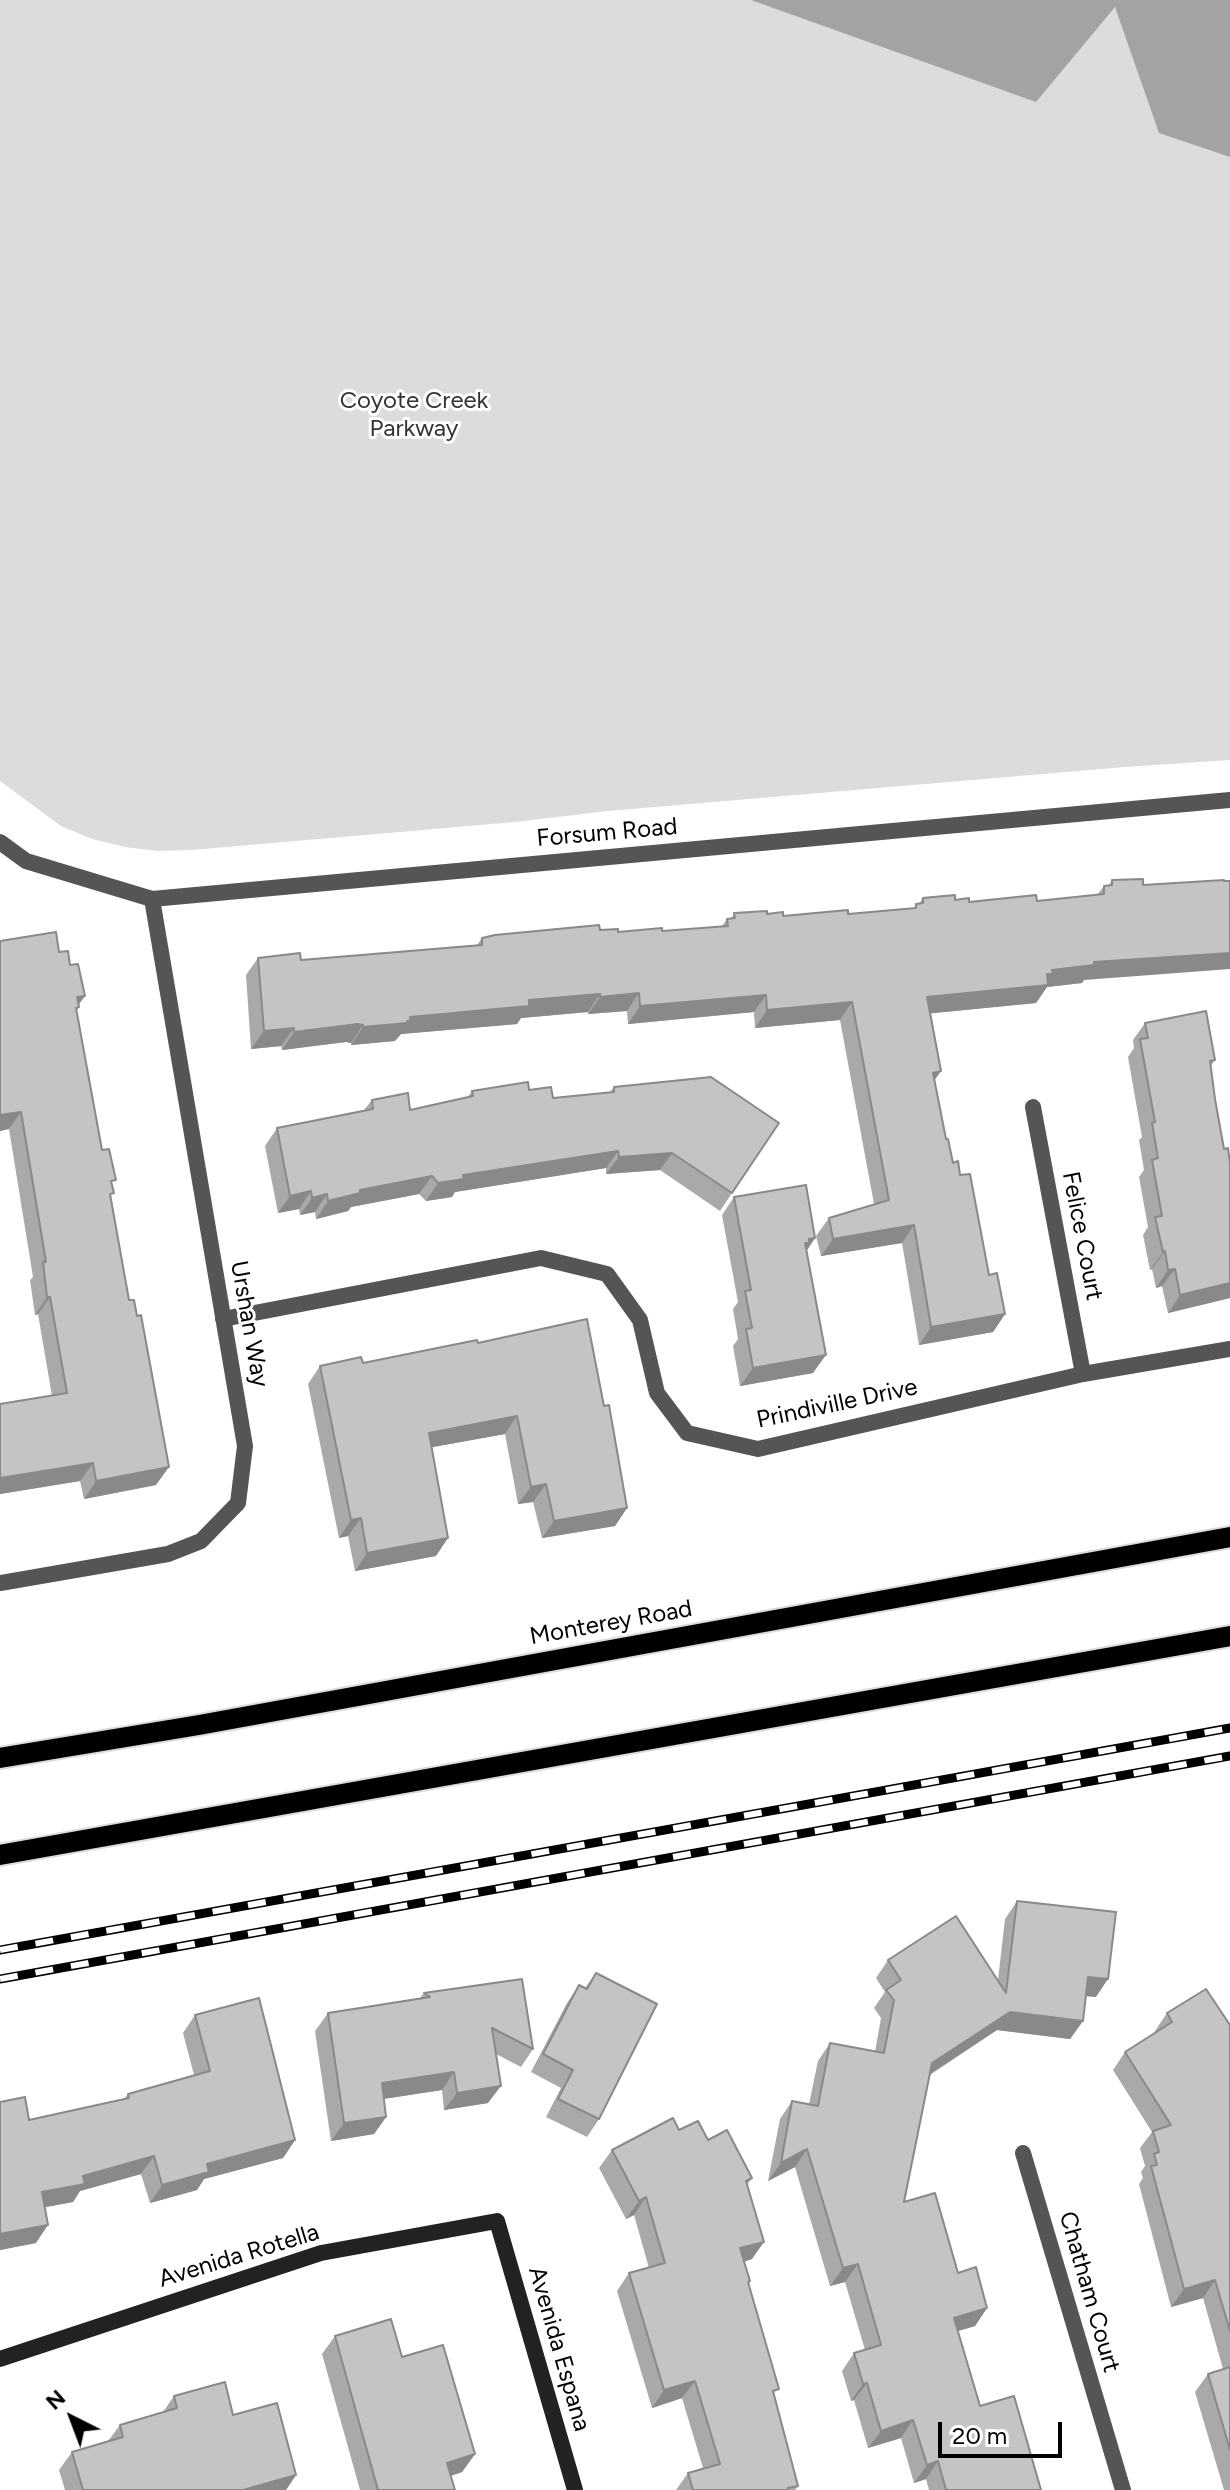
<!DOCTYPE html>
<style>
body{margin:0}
#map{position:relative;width:1230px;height:2490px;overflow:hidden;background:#fff;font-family:Figtree,sans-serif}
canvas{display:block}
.north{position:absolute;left:32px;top:2378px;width:80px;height:80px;-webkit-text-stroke:6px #fff;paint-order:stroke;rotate:318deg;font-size:22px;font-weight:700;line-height:32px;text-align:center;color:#000}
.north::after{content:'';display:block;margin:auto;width:28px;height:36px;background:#000;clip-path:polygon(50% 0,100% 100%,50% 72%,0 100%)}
.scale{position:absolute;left:938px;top:2422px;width:124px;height:36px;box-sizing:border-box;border:4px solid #000;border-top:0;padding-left:10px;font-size:24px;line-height:28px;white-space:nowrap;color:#000;-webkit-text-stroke:6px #fff;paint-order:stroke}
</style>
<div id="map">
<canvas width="1230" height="2490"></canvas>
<div class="north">N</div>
<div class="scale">20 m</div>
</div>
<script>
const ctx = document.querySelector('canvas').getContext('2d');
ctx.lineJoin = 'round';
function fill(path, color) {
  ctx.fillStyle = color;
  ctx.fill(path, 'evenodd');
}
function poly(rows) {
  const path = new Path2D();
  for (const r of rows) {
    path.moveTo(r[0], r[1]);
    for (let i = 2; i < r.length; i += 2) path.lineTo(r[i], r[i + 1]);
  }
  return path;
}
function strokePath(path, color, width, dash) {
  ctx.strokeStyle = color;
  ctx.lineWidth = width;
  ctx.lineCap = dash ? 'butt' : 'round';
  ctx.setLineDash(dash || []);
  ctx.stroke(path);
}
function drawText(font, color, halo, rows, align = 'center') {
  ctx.font = font + ' Figtree,sans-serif';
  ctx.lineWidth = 6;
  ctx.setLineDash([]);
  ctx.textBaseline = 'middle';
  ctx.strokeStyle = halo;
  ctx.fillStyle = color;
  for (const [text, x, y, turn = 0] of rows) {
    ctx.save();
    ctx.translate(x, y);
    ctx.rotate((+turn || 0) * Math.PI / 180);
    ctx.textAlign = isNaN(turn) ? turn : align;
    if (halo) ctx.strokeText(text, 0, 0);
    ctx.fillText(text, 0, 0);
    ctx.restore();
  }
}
fill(poly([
 [0,0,1230,0,1230,760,1125,767,608,811,515,822,192,850,158,851,125,847,92,839,61,826,0,781]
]), '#dcdcdc');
fill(poly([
 [751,0,1230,0,1230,157,1159,133,1115,7,1036,102]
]), '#a3a3a3');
const primary = poly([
 [0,1758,199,1725,1230,1537],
 [0,1855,1230,1636]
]);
strokePath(primary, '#dbdbdb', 24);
strokePath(poly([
 [0,842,26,861,152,899,1230,800],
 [1033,1107,1083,1374],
 [223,1319,541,1258,607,1274,640,1320,657,1393,687,1433,758,1449,1083,1374,1230,1349],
 [0,1583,168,1554,201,1541,238,1503,245,1446,152,899],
 [1023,2153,1123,2490]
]), '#555', 16);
strokePath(poly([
 [0,2359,321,2253,497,2221,575,2490]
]), '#222', 16);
strokePath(primary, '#000', 20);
const rail = poly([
 [0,1950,1230,1728],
 [0,1979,1230,1756]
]);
strokePath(rail, '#000', 9);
strokePath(rail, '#fff', 6, [18]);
fill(poly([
 [1143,879,1082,983,1047,987,1036,1003,931,1013,941,1071,934,1080,946,1139,953,1163,960,1175,989,1275,1005,1314,993,1332,919,1345,902,1243,821,1256,816,1236,829,1218,874,1204,840,1020,755,1028,754,1012,628,1024,627,1011,588,1014,588,1012,521,1018,517,1024,401,1034,395,1041,351,1045,351,1043,346,1042,282,1050,281,1046,251,1049,246,975,258,958,301,960,477,945,482,938,600,930,618,932,662,931,722,926,727,919,731,919,734,913,767,914,783,916,848,914,913,909,916,904,919,904,923,898,969,902,1037,901,1097,895,1104,886,1109,885,1112,880],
 [0,941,59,952,70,965,85,996,78,1004,76,1011,102,1150,112,1186,111,1197,156,1485,84,1499,80,1481,0,1494,0,1404,52,1396,38,1314,35,1315,30,1280,33,1277,9,1129,0,1131],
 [1145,1023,1215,1060,1210,1067,1230,1298,1168,1313,1162,1286,1156,1288,1152,1269,1150,1270,1143,1235,1148,1227,1139,1177,1144,1170,1139,1140,1142,1137,1128,1057,1134,1048,1133,1040],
 [614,1087,779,1123,720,1211,660,1170,606,1174,606,1168,455,1192,452,1197,426,1201,419,1194,351,1207,348,1211,316,1219,315,1212,300,1215,299,1209,278,1213,265,1146,277,1128,364,1110,372,1100,410,1110,468,1097,472,1091,529,1090,553,1098,610,1092],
 [734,1197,815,1238,807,1250,813,1373,740,1386,733,1346,738,1339,733,1309,738,1302,722,1215],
 [478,1343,604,1406,627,1508,615,1526,542,1538,533,1502,518,1504,505,1434,432,1447,436,1556,355,1571,348,1536,339,1538,308,1384,320,1366,363,1363],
 [1017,1901,1096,1997,1086,1996,1083,2021,1070,2039,997,2030,930,2075,904,2202,958,2273,987,2308,975,2326,958,2331,980,2406,1041,2490,929,2490,926,2479,914,2483,901,2438,868,2448,854,2400,851,2401,842,2371,854,2353,865,2350,845,2282,830,2286,795,2167,768,2181,780,2119,792,2101,809,2104,818,2061,830,2043,875,2052,881,2018,874,2008,885,1992,876,1978,888,1960,998,1980,1005,1919],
 [596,1973,599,2119,587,2137,546,2117,561,2088,531,2072,567,2003,579,1985,585,1988],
 [424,1993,533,2049,521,2067,496,2054,488,2103,444,2110,442,2090,384,2099,386,2117,374,2134,331,2141,315,2031,328,2013,420,1998],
 [1167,2013,1230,2025,1230,2490,1224,2490,1195,2392,1208,2374,1223,2369,1203,2298,1171,2307,1139,2184,1143,2178,1141,2172,1145,2166,1140,2148,1152,2132,1113,2070,1125,2052,1155,2033,1155,2031],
 [195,2015,295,2140,283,2158,204,2179,197,2190,150,2203,141,2174,80,2191,73,2202,45,2207,36,2243,0,2250,0,2102,29,2120,124,2099,128,2094,194,2075,183,2033],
 [679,2130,708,2140,752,2178,747,2185,752,2259,744,2262,750,2281,748,2284,774,2395,798,2486,795,2490,676,2490,688,2473,703,2468,682,2398,652,2408,617,2291,629,2273,649,2268,634,2215,626,2219,599,2168,612,2150],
 [335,2336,402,2357,475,2454,462,2472,451,2476,455,2490,360,2490,322,2354],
 [174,2396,233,2415,296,2475,286,2490,65,2490,59,2470,72,2452,108,2441,120,2425,163,2412]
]), '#a9a9a9');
fill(poly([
 [1230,952,1230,969,1084,980,1082,983,1047,987,1036,1003,915,1015,927,997,1047,974,1052,970,1094,962],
 [639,993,627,1011,588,1014,600,997],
 [600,994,588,1012,521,1018,517,1024,401,1034,395,1041,351,1045,363,1027,410,1017,529,1000],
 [766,995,754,1012,628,1024,640,1006],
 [85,996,76,1008,79,1007,66,1025,77,997],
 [852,1002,840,1020,755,1028,767,1010],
 [358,1024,363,1025,351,1043,346,1042,282,1050,294,1032],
 [294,1028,281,1046,251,1049,264,1031],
 [941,1071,929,1088,933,1073],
 [21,1112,9,1129,0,1131,0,1115],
 [618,1151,606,1168,455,1192,452,1197,426,1201,438,1183,463,1175],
 [672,1153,660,1170,606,1174,619,1157],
 [432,1176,419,1194,351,1207,348,1211,316,1219,328,1201,360,1190],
 [311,1191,299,1209,278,1213,290,1196],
 [327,1194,315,1212,300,1215,312,1198],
 [914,1225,902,1243,821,1256,833,1239],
 [815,1238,803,1256,797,1261,809,1239],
 [1165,1251,1152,1269,1150,1270,1163,1252],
 [1175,1269,1162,1286,1156,1288,1168,1270],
 [1230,1283,1230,1298,1168,1313,1180,1295],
 [47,1297,50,1297,38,1314,35,1315],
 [1005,1314,993,1332,919,1345,931,1327],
 [826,1355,813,1373,740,1386,753,1368],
 [517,1416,505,1434,417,1450,429,1433],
 [93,1463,80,1481,0,1494,0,1478],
 [169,1467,156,1485,84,1499,96,1481],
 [546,1484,533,1502,518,1504,531,1487],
 [627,1508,615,1526,542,1538,554,1521],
 [361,1518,348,1536,339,1538,351,1520],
 [448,1538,436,1556,355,1571,367,1553],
 [1088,1977,1108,1979,1096,1997,1075,1995],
 [1010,2012,1083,2021,1070,2039,997,2030,919,2081,932,2063],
 [454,2072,442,2090,369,2101,382,2083],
 [501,2086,488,2103,444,2110,457,2093],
 [386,2117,374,2134,331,2141,344,2123],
 [295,2140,283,2158,204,2179,197,2190,150,2203,162,2185,207,2164],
 [807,2149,795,2167,768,2181,781,2163],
 [154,2156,141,2174,80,2191,73,2202,30,2210,42,2192,83,2176],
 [646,2197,634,2215,626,2219,639,2201],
 [48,2225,36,2243,0,2250,0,2234],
 [764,2242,752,2259,728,2266,740,2248],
 [858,2264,845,2282,830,2286,843,2268],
 [1215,2280,1203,2298,1171,2307,1184,2289],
 [987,2308,975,2326,941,2336,954,2318],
 [695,2381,682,2398,652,2408,664,2390],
 [867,2383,854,2400,851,2401,863,2384],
 [913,2420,901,2438,868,2448,881,2431],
 [475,2454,462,2472,434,2481,447,2463],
 [938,2461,926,2479,914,2483,927,2465],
 [296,2475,286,2490,243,2490]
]), '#898989');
const building = poly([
 [1143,879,1143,885,1224,880,1224,881,1230,881,1230,953,1094,962,1094,965,1052,970,1053,974,1047,974,1048,985,927,997,941,1071,933,1073,946,1139,948,1139,953,1163,958,1161,960,1175,970,1174,989,1275,997,1273,1005,1314,931,1327,914,1225,833,1239,829,1218,889,1200,852,1002,767,1010,766,995,640,1006,639,993,600,997,600,994,529,1000,529,1006,410,1017,410,1021,407,1021,407,1023,363,1027,363,1025,358,1024,294,1032,294,1028,264,1031,258,958,300,953,301,960,482,945,482,938,495,935,599,925,600,930,618,929,618,932,662,928,662,931,728,926,727,919,735,918,734,913,767,911,767,914,783,912,783,916,848,910,848,914,916,908,916,904,923,903,923,898,955,895,955,900,969,898,969,902,1036,895,1037,901,1104,894,1104,886,1112,885,1112,880,1143,879],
 [56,932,59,952,68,951,70,965,78,964,85,996,77,997,79,1007,76,1008,102,1150,109,1149,116,1180,111,1181,114,1193,110,1194,129,1300,134,1300,137,1316,141,1315,169,1467,96,1481,93,1463,0,1478,0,1404,67,1393,50,1297,47,1297,43,1262,46,1262,21,1112,0,1115,0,941,56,932],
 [1206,1011,1215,1060,1210,1061,1215,1099,1224,1149,1228,1148,1230,1163,1230,1283,1180,1295,1175,1269,1168,1270,1165,1251,1163,1252,1155,1217,1162,1216,1152,1160,1158,1158,1152,1123,1155,1122,1140,1039,1148,1038,1145,1023,1206,1011],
 [711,1077,779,1123,732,1193,672,1153,619,1157,618,1151,463,1175,464,1179,438,1183,432,1176,360,1190,360,1193,328,1201,327,1194,312,1198,311,1191,290,1196,277,1128,373,1109,372,1100,408,1093,410,1110,473,1096,472,1091,528,1082,529,1090,551,1087,553,1098,614,1092,614,1087,711,1077],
 [806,1185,815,1238,809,1239,809,1243,805,1243,826,1355,753,1368,746,1329,752,1328,745,1291,751,1290,734,1197,806,1185],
 [587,1319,604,1406,609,1405,627,1508,554,1521,546,1484,531,1487,517,1416,429,1433,448,1538,367,1553,361,1518,351,1520,320,1366,361,1357,363,1363,477,1340,478,1343,587,1319],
 [1017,1901,1116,1912,1108,1979,1088,1977,1083,2021,1010,2012,932,2063,904,2202,935,2193,958,2273,976,2267,987,2308,954,2318,980,2406,1014,2396,1041,2490,946,2490,938,2461,927,2465,913,2420,881,2431,867,2383,863,2384,854,2353,881,2345,858,2264,843,2268,807,2149,781,2163,792,2101,818,2106,830,2043,884,2053,894,2000,886,1990,901,1980,888,1960,956,1916,1006,1993,1017,1901],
 [596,1973,657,2004,599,2119,558,2099,573,2070,543,2054,579,1985,587,1989,596,1973],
 [522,1979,533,2049,492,2028,501,2086,457,2093,454,2072,382,2083,386,2117,344,2123,328,2013,430,1997,424,1993,522,1979],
 [1206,1989,1230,2025,1230,2331,1215,2280,1184,2289,1151,2166,1157,2165,1154,2154,1159,2152,1153,2131,1171,2125,1125,2052,1172,2022,1167,2013,1206,1989],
 [259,1998,295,2140,207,2164,209,2172,162,2185,154,2156,83,2176,85,2184,42,2192,48,2225,0,2234,0,2102,25,2097,29,2120,129,2098,128,2094,210,2071,195,2015,259,1998],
 [673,2118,679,2130,698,2121,708,2140,727,2130,752,2178,746,2181,764,2242,740,2248,750,2281,748,2282,779,2389,773,2391,798,2486,788,2488,788,2490,693,2490,688,2473,720,2464,695,2381,664,2390,629,2273,665,2263,646,2197,639,2201,612,2150,673,2118],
 [391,2319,402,2357,443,2345,475,2454,447,2463,455,2490,378,2490,335,2336,391,2319],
 [1230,2367,1230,2450,1208,2374,1230,2367],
 [225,2382,233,2415,277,2403,296,2475,243,2490,83,2490,72,2452,123,2437,120,2425,177,2408,174,2396,225,2382]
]);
fill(building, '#c4c4c4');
strokePath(building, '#898989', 2);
drawText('24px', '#333', '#fff', [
 ["Coyote Creek",414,401],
 ["Parkway",414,429]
]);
drawText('24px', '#000', '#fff', [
 ["Forsum Road",607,833,-5],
 ["Felice Court",1082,1236,79],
 ["Urshan Way",249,1324,80],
 ["Prindiville Drive",837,1404,-12],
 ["Monterey Road",611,1623,-10],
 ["Avenida Rotella",239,2256,-17],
 ["Chatham Court",1089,2292,74],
 ["Avenida Espana",559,2349,74]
]);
</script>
